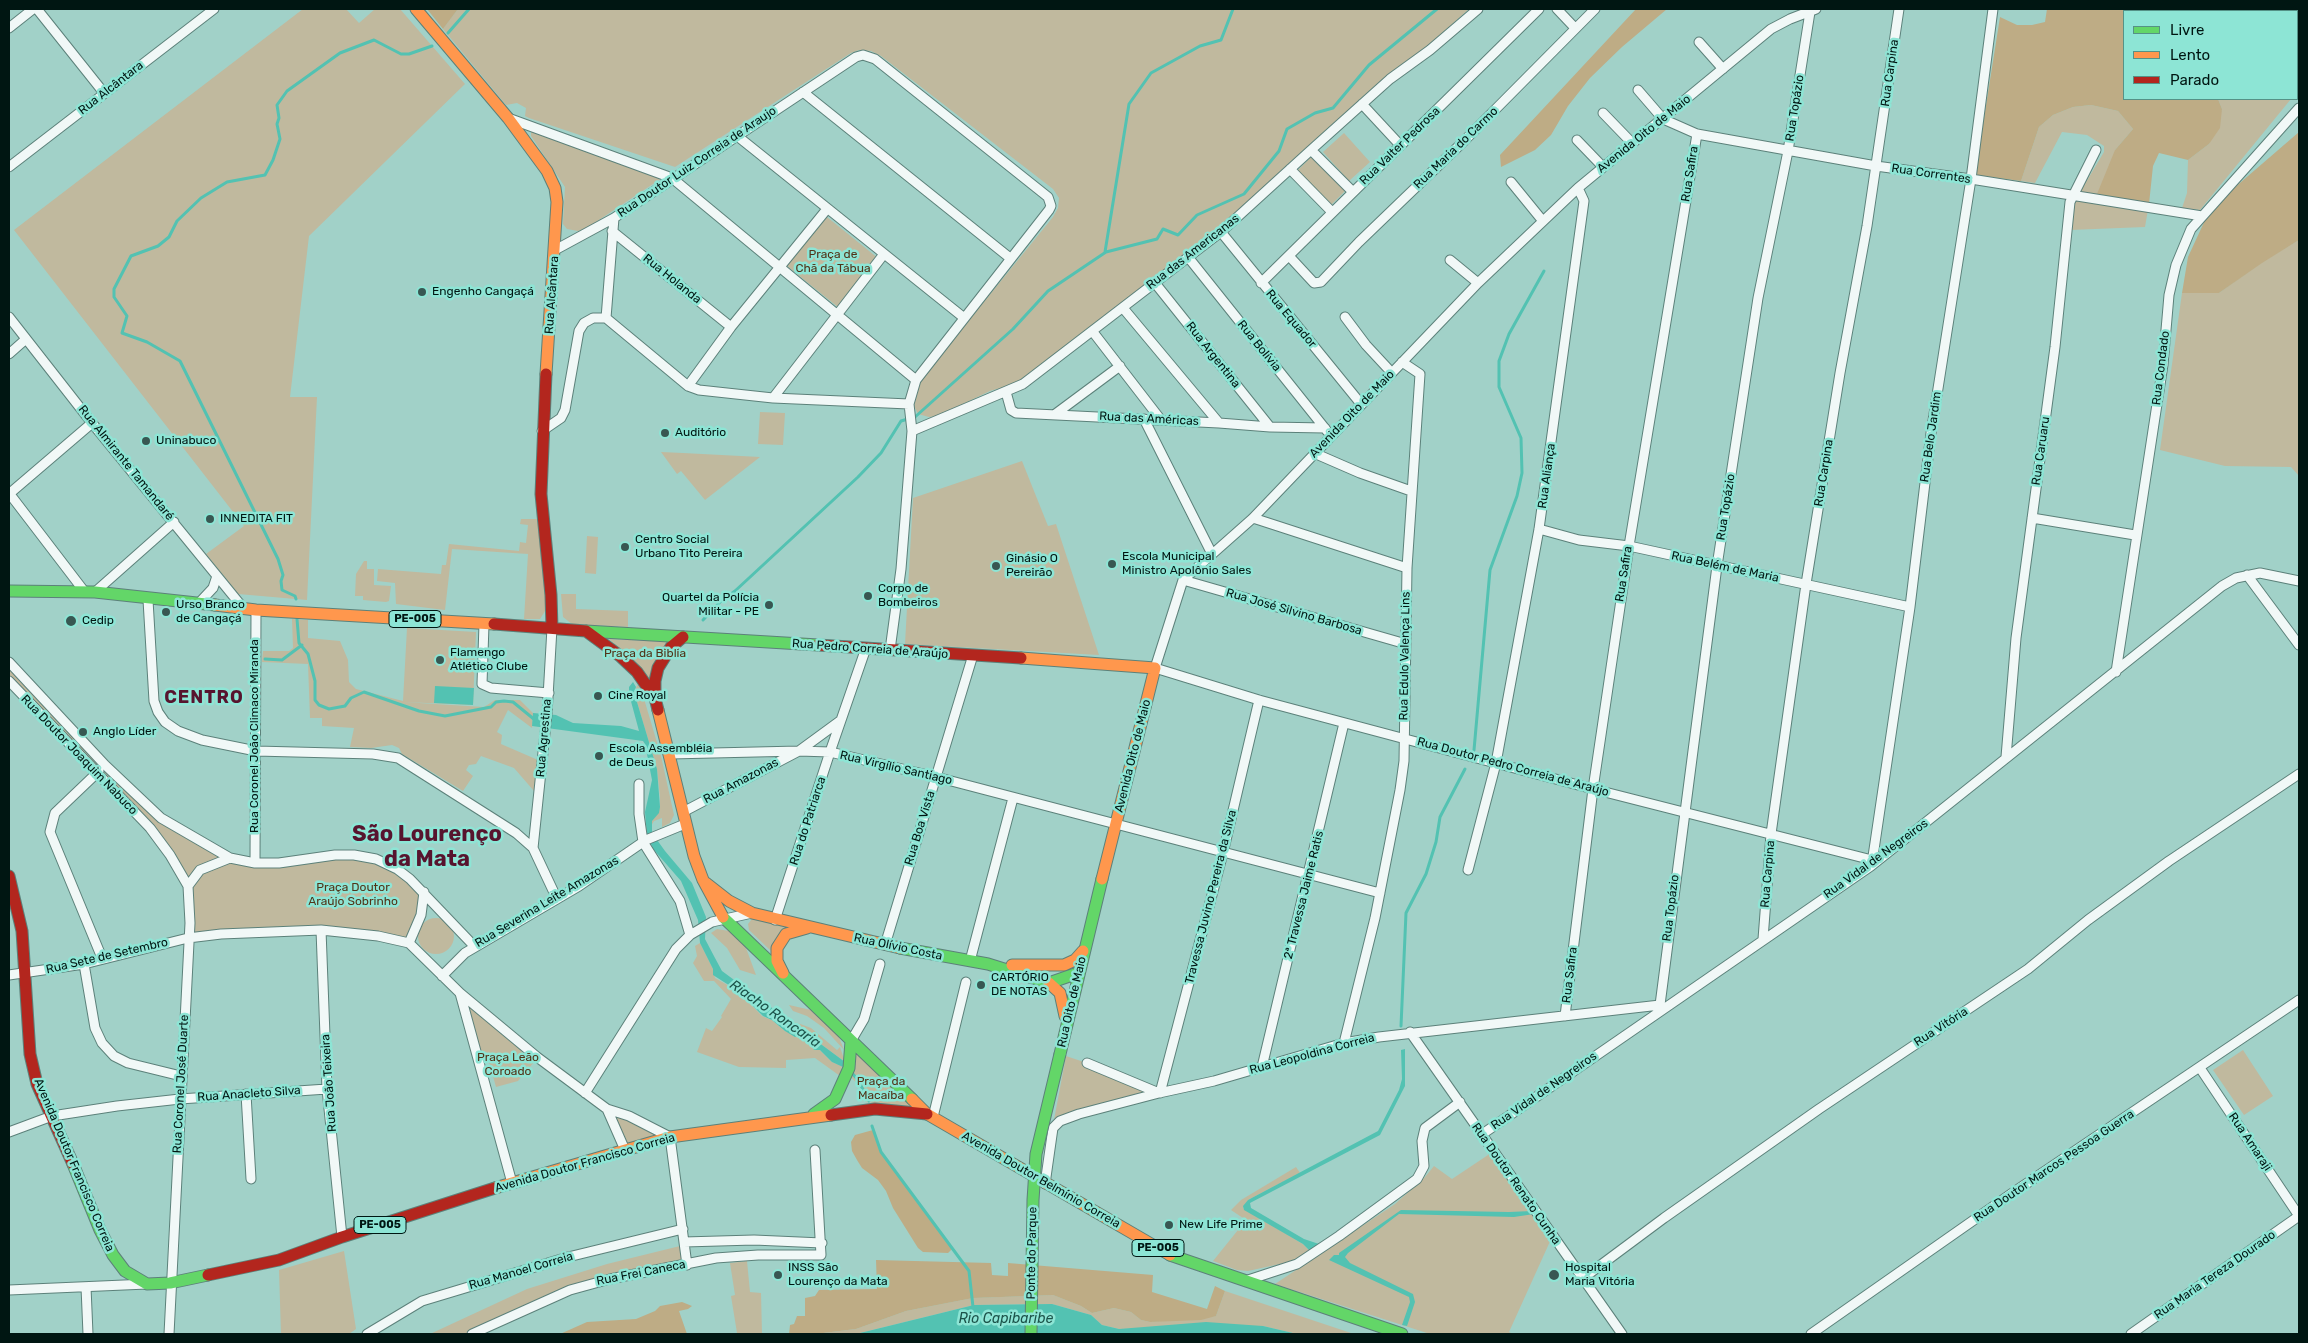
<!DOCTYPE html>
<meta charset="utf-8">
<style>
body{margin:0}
#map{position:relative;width:2308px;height:1343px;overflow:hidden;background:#a1d1c8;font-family:Rubik,sans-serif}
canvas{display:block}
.frame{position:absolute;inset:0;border:10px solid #001612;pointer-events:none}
.legend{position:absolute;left:2123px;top:10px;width:175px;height:90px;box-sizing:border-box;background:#8de5d5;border:1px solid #559287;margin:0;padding:6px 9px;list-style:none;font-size:15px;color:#001612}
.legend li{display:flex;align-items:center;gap:10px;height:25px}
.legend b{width:25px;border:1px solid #559287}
</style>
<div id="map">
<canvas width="2308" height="1343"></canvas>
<div class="frame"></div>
<ul class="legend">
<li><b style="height:6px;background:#63d668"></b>Livre</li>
<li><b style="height:6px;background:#ff974d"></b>Lento</li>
<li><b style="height:6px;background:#b3261e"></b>Parado</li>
</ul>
</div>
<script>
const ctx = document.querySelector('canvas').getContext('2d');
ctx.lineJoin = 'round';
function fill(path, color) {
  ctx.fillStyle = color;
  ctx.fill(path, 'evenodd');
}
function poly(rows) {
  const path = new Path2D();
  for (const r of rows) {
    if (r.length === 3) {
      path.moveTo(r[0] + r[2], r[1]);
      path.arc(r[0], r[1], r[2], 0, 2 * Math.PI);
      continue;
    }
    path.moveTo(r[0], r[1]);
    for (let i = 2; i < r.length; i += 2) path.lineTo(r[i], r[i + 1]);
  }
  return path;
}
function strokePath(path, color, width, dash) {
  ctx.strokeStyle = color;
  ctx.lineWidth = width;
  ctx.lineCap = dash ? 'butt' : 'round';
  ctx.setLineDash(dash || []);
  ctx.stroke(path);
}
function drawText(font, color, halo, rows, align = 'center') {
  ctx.font = font + ' Rubik,sans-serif';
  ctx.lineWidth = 5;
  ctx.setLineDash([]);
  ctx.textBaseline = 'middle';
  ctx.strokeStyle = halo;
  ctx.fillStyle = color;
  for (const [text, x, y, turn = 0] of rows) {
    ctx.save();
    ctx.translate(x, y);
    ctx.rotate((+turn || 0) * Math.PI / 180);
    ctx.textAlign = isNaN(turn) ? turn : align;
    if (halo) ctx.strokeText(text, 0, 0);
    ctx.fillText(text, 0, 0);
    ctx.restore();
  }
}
fill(poly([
 [303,9,346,9,359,23,375,9,400,9,465,84,309,236,290,397,317,397,307,600,238,594,206,554,244,526,14,230],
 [458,9,1469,9,1418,55,1369,91,1245,204,1187,253,1021,382,990,391,938,416,929,417,918,414,914,406,921,379,1053,217,1058,208,1059,198,1053,189,881,56,871,51,859,50,851,53,675,167,529,118,525,116,526,108,517,103,506,105,443,29],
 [2218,99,2291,99,2200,210,2182,208,2187,193,2188,160,2209,144,2222,109],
 [2091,105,2118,111,2133,129,2115,150,2149,204,2145,227,2070,230,2074,202,2104,152,2104,146,2087,135,2062,132,2035,183,2021,181,2039,127,2053,115,2073,107],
 [531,131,662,178,587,228,578,231,567,229,563,224,565,187,531,136],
 [1344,133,1370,162,1349,181,1323,152],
 [1311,157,1345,191,1331,205,1297,171],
 [827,217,879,259,839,308,787,266],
 [2299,240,2299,476,2291,467,2225,466,2160,450,2182,293,2219,293,2262,262],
 [760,412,785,413,783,445,758,444],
 [661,452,683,453,760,457,705,500,681,471,677,474],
 [1022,461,1048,526,1056,524,1099,655,905,644,913,498],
 [521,519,537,519,547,563,547,608,540,619,524,619,528,554,452,549,445,610,396,604,395,583,377,581,378,569,441,574,442,565,446,565,449,544,519,551,520,542,526,543,528,525,520,524],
 [587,536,598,537,596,574,585,573],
 [364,561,367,561,367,569,374,569,374,585,391,586,389,601,386,602,363,600,363,596,355,596,356,574],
 [561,594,576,594,576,609,628,611,628,627,572,624,563,617],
 [292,619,308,620,308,638,340,641,348,660,349,682,356,689,403,701,407,628,476,632,473,705,403,702,484,707,495,700,520,700,533,713,532,728,508,710,497,732,502,735,501,744,538,760,534,791,514,768,481,756,476,764,469,765,466,770,473,776,463,791,402,754,399,748,392,745,371,748,350,747,354,728,322,726,322,718,310,718,308,664,262,662,263,651,289,651,293,648],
 [609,639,672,642,652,681],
 [9,661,161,818,230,858,210,865,188,886,170,855,9,681],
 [639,682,661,756,674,815,670,823,662,827,662,818,654,821,651,826,652,821,660,807,660,797,657,769,634,692],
 [354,858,376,863,396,872,410,882,421,895,418,914,408,940,378,933,192,933,194,911,191,888,204,873,229,862,279,867,334,859],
 [436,936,18],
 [752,919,784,926,785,929,771,951,749,930,748,924],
 [717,929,729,931,738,938,746,948,756,975,740,970,727,948,711,933],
 [700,943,713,969,715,978,738,991,762,1016,772,1020,785,1031,799,1037,807,1035,816,1050,820,1050,832,1062,842,1066,840,1076,815,1058,786,1060,786,1068,739,1067,697,1052,706,1028,712,1031,722,1017,721,1016,731,999,714,981,704,981,693,963,697,956,695,946],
 [789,1005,811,1010,837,1032,844,1050,824,1028,807,1016,793,1011],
 [469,1007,473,1007,534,1062,518,1081,496,1087,489,1062,481,1064,468,1009],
 [787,1019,811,1028,837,1050,840,1047,845,1062],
 [858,1048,921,1108,865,1102,868,1096,851,1077],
 [2243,1050,2273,1096,2244,1115,2213,1070],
 [1066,1056,1087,1063,1159,1093,1054,1120],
 [607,1109,670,1137,625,1150],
 [1494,1151,1552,1237,1509,1332,1513,1334,1430,1334,1275,1284,1395,1204,1425,1177,1434,1166,1452,1179],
 [1296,1167,1300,1173,1248,1200,1243,1208,1303,1244,1311,1252,1298,1260,1248,1271,1237,1270,1213,1261,1246,1220,1231,1210,1241,1200],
 [680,1246,683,1265,586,1282,467,1334,430,1334,527,1289,607,1264],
 [344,1251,356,1329,349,1334,281,1334,279,1270],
 [747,1261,750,1292,761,1293,762,1334,733,1334,737,1333,731,1296,735,1295,730,1263],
 [1225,1291,1354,1334,1297,1334,1263,1326,1119,1329,1102,1325,1091,1315,1052,1304,974,1305,856,1334,815,1334,856,1329,906,1311,973,1298,1053,1295,1081,1306,1092,1313,1114,1308,1131,1312,1141,1320,1150,1322,1216,1316]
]), '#c0b99e');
fill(poly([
 [427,9,458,9,443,29],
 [1636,9,1667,9,1622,47,1590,78,1568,106,1551,135,1535,150,1501,167,1500,155],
 [2047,9,2299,9,2299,11,2297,13,2124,11,2124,99,2218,99,2222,109,2220,128,2209,144,2188,160,2159,153,2153,166,2149,204,2097,194,2115,150,2133,129,2118,111,2091,105,2073,107,2053,115,2039,127,2021,181,1975,175,2000,17,2017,25,2032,25,2045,22],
 [2299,132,2299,240,2262,263,2219,293,2182,293,2188,257,2206,218,2226,195],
 [873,1130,881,1152,953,1248,948,1253,923,1252,918,1248,893,1208,886,1191,878,1180,862,1168,857,1160,852,1151,851,1142,855,1135],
 [876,1260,991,1263,992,1275,1008,1276,1008,1263,1153,1275,1152,1292,1207,1309,1215,1286,1225,1291,1216,1316,1201,1320,1150,1322,1141,1320,1131,1312,1114,1308,1092,1313,1081,1306,1053,1295,1001,1297,973,1298,906,1311,856,1329,815,1334,789,1334,790,1325,794,1324,797,1316,805,1316,805,1298,815,1296,819,1290,877,1289],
 [682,1302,692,1306,688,1309,679,1311,687,1334,560,1334,587,1322,636,1319,655,1311,660,1306]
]), '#beac85');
fill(poly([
 [633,682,636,687,634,692,657,769,660,807,659,813,652,821,652,833,665,851,692,883,706,917,705,939,715,958,722,971,845,1062,843,1067,832,1062,820,1050,814,1050,807,1035,795,1037,785,1031,772,1020,763,1016,738,991,713,975,713,969,700,943,698,920,681,881,654,850,647,836,645,812,652,780,645,744,643,741,532,726,533,713,556,715,573,723,621,726,639,731,629,694,629,687],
 [435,686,474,688,473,705,434,703],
 [1405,1049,1405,1086,1380,1135,1250,1203,1251,1208,1304,1239,1322,1245,1311,1252,1303,1244,1244,1210,1243,1206,1248,1200,1378,1131,1399,1090,1402,1079,1401,1050],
 [1401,1210,1509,1212,1532,1211,1534,1214,1514,1217,1399,1214,1348,1253,1345,1257,1350,1263,1413,1294,1415,1302,1407,1326,1402,1325,1410,1302,1409,1297,1329,1260,1334,1255,1339,1255,1339,1253],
 [1052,1304,1091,1315,1102,1325,1119,1329,1206,1322,1263,1326,1297,1334,856,1334,974,1305]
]), '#53c2b2');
strokePath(poly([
 [448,33,469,9],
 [1105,252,1129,104,1151,73,1200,46,1221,40,1233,9],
 [296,599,295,596,282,590,281,581,283,575,278,559,180,361,147,342,122,333,127,316,114,297,114,289,131,256,158,246,169,237,177,221,201,198,227,182,265,175,273,160,280,139,277,124,279,118,277,105,287,91,340,53,374,40,401,54,409,54,432,46],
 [297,619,299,643,308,654,315,681,315,700,319,705,329,709,345,706,351,698,364,692,419,711,445,716,491,707,496,702,504,701,513,702,535,720],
 [703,620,720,602,735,591,858,477,881,453,901,421,915,417,1013,329,1048,291,1106,252,1157,239,1163,229,1178,235,1197,215,1244,194,1279,151,1287,129,1315,113,1333,108,1369,65,1437,9],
 [265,659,282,660,302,645],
 [1474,750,1490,570,1517,496,1522,473,1521,438,1499,387,1499,361,1509,334,1544,271],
 [1401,1026,1406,913,1426,874,1436,842,1440,817,1465,769],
 [852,1073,858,1080,869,1101],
 [872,1126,881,1152,969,1271,973,1307]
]), '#53c2b2', 3);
const street = poly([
 [37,9,104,93],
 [1557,9,1575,28],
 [1816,9,1790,19,1771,29,1578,188,1478,283,1253,518,1183,580,1155,668,1259,700,1593,789,1872,860],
 [9,28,33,9],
 [1699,42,1723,69],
 [1638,90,1663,119,1697,134,1876,166,1971,179,2202,216],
 [803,92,1010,258],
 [1362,104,1400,145],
 [1603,113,1632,143],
 [508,118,672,178,916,380],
 [736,135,963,317],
 [1577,140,1603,167],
 [1311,150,1390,79,1430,50,1478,9],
 [9,167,214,9],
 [1290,169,1332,212],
 [1511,182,1542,220],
 [612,231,731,327],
 [1221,232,1361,404],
 [555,250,614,218],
 [1289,256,1314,283,1321,282,1359,242,1464,141,1595,9],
 [1188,257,1327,431],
 [1450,260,1478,283],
 [1155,283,1270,427],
 [1261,283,1539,9],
 [1123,308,1219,423],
 [9,317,92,423,244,609],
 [1345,317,1366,345,1392,373],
 [1093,332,1161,420],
 [9,354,26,339],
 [688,386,731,327,827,209],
 [1006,392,1011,410,1016,413,1219,423,1270,427,1325,428],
 [773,398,884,254],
 [1054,415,1120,366],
 [1144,419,1212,554],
 [542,431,561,418,565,410,579,331,584,323,593,318,606,318],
 [912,431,1023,384,1221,232,1311,150,1353,192],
 [1314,453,1360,473,1411,491],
 [9,493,84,591],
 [9,494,92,423],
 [1253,518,1407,568],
 [2032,518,2135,535],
 [1539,529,1579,540,1629,546,1910,607],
 [2247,575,2299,645],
 [1183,580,1406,644],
 [95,592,174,522],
 [148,600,154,701,158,712,165,722,178,731,202,740,256,751,373,754,398,758,516,833,533,848,557,899],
 [199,603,213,588,217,576],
 [484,624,482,684,491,688,549,693],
 [890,650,901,569,912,431,909,404,916,380,1049,210,1051,206,1048,197,875,59,863,55,856,57,614,218,606,318,688,386,699,390,773,398,909,404],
 [9,662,105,765,161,818,230,858,255,863,279,863,335,855,354,855,376,859,397,869,410,879,475,947],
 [2116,672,2163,365,2169,295,2176,265,2191,229,2299,108],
 [9,681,150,828,170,855,188,886,190,923,169,1334],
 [670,754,799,751,830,752,936,777,1380,893],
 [2006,757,2016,638,2055,347,2070,202,2096,150],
 [99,771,55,813,50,832,102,958],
 [639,784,639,814,643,842,680,901,690,935],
 [683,812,799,751,840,721],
 [533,848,547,714,552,628],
 [255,863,256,610],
 [1872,863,1910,607,1931,433,1971,179,1993,9],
 [1468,870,1496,763,1539,529,1584,201,1578,188],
 [188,886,200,870,230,858],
 [775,920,830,752,866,648],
 [321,930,327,1089,342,1237],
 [1763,939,1771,834,1806,584,1840,373,1867,226,1899,9],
 [409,943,460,993,512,1183],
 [409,943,421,915,424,892],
 [885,945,973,655],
 [970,961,1013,798],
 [84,964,95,1028,102,1043,114,1056,128,1063,181,1076],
 [9,975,84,964,188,938,221,934,321,930,378,936,409,943],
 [442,976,465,953,579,886,646,840,685,824],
 [460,993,537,1057,607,1109,629,1116,670,1137,687,1265],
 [1660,1005,1717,566,1758,298,1788,151,1810,12],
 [1565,1016,1593,789,1629,546,1697,134],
 [1410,1032,1622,1334],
 [851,1041,864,1019,880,964],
 [1344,1043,1375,918,1400,790,1404,761,1407,568,1420,374,1402,362],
 [1087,1063,1159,1093],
 [1262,1067,1344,723],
 [585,1093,676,949,690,935,712,922,752,913],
 [1160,1093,1223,853,1259,700],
 [246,1094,251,1179],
 [607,1109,625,1150],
 [933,1117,966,982],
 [9,1132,52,1116,117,1106,180,1099,327,1089],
 [1481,1135,1871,866,2222,586,2236,578,2260,573,2299,581],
 [1045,1184,1053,1128,1060,1121,1079,1114,1159,1093,1214,1081,1344,1043,1379,1037,1660,1005,1663,1008],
 [684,1242,754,1240,822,1243],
 [1582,1279,1664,1218,1819,1109,2028,969,2088,920,2169,861,2299,774],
 [1245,1281,1297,1264,1339,1236,1417,1179,1424,1166,1422,1141,1425,1128,1460,1102],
 [86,1287,88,1334],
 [9,1290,147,1284],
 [367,1334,422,1301,568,1257,683,1229],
 [472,1334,570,1290,610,1279,716,1258,758,1255,821,1255,815,1150],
 [1811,1334,2011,1194,2299,1000],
 [2131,1334,2299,1216,2200,1068]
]);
const fast = poly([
 [9,591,95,592,215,605],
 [586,631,818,645],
 [723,917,912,1099],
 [900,948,988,964,1049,983,1078,973],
 [1060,1054,1102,879],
 [814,1114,835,1099,849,1068,851,1041],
 [73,1164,100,1230,113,1255,125,1271,147,1284,170,1283,208,1275],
 [1170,1255,1402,1334]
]);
const slow = poly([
 [416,9,508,118,547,171,555,188,557,202,546,374],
 [215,605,256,610,494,624],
 [1021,658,1155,668,1102,879],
 [658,710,694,856,703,880,723,917],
 [706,883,729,901,752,913,900,948],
 [1012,965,1064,965,1075,960,1083,951],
 [783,973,777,961,777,948,786,934,807,928],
 [1049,983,1060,993,1065,1016],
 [912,1099,927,1114,1170,1255],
 [495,1188,670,1137,831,1115]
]);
const jam = poly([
 [546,374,541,494,551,595,552,628],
 [494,624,586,631,620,656,637,672,655,698,658,710],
 [818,645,1021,658],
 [655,698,655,681,658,668,671,647,683,637],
 [9,876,22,931,30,1054,37,1084,73,1164],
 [831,1115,875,1109,927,1114],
 [208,1275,279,1260,342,1237,495,1188]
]);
strokePath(street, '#5c817a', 11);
strokePath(fast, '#5c817a', 13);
strokePath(slow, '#5c817a', 13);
strokePath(jam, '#5c817a', 13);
strokePath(street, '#f1f8f7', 9);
strokePath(fast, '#63d668', 11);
strokePath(slow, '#ff974d', 11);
strokePath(jam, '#b3261e', 11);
const fastBridge = poly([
 [1031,1334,1033,1200,1036,1154,1060,1054]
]);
strokePath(fastBridge, '#5c817a', 13, []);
strokePath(fastBridge, '#63d668', 11);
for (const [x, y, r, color] of [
 [422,292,5,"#385752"],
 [665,433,5,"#385752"],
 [146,441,5,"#385752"],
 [210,519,5,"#385752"],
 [625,547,5,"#385752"],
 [1112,564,5,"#385752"],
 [996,566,5,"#385752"],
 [868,596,5,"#385752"],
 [769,605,5,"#385752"],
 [166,612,5,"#385752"],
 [71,621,6,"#385752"],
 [440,660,5,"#385752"],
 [598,696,5,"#385752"],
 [83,732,5,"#385752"],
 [599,756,5,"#385752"],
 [981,985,5,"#385752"],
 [1169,1225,5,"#385752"],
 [778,1275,5,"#385752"],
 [1554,1275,6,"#385752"]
]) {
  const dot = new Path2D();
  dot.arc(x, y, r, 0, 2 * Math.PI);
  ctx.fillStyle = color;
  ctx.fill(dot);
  strokePath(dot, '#8de5d5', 2);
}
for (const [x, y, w] of [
 [415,619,52],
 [380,1225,52],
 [1158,1248,52]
]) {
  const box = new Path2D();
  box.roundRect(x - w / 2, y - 8.5, w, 17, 4);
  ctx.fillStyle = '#8de5d5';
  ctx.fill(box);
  strokePath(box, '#001612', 1);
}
drawText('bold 11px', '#001612', null, [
 ["PE-005",415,619],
 ["PE-005",380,1225],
 ["PE-005",1158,1248]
]);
drawText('12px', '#001612', '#8de5d5', [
 ["Rua Carpina",1890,73,-82],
 ["Rua Alcântara",111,88,-38],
 ["Rua Topázio",1795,108,-81],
 ["Avenida Oito de Maio",1644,134,-39],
 ["Rua Valter Pedrosa",1400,146,-44],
 ["Rua Maria do Carmo",1456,148,-44],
 ["Rua Doutor Luiz Correia de Araujo",697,162,-34],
 ["Rua Safira",1690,174,-81],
 ["Rua Correntes",1931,174,8],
 ["Rua das Americanas",1193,252,-38],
 ["Rua Holanda",672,279,39],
 ["Rua Alcântara",552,295,-86],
 ["Rua Equador",1291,319,50],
 ["Rua Bolívia",1259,346,51],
 ["Rua Argentina",1213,355,52],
 ["Rua Condado",2161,368,-83],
 ["Avenida Oito de Maio",1352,414,-46],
 ["Rua das Américas",1149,419,3],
 ["Rua Belo Jardim",1931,437,-82],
 ["Rua Caruaru",2041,451,-82],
 ["Rua Almirante Tamandaré",126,463,51],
 ["Rua Carpina",1824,473,-81],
 ["Rua Aliança",1547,476,-82],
 ["Rua Topázio",1726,507,-81],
 ["Rua Belém de Maria",1725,567,12],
 ["Rua Safira",1624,574,-81],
 ["Rua José Silvino Barbosa",1294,612,16],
 ["Rua Pedro Correia de Araújo",870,649,4],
 ["Rua Edulo Valença Lins",1405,656,-89],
 ["Rua Coronel João Climaco Miranda",255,736,-90],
 ["Rua Agrestina",544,738,-85],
 ["Rua Doutor Joaquim Nabuco",79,755,46],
 ["Avenida Oito de Maio",1133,756,-76],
 ["Rua Doutor Pedro Correia de Araújo",1513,767,15],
 ["Rua Virgílio Santiago",896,768,13],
 ["Rua Amazonas",741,781,-28],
 ["Rua do Patriarca",808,821,-72],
 ["Rua Boa Vista",920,828,-73],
 ["Rua Vidal de Negreiros",1876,859,-36],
 ["Rua Carpina",1768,874,-85],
 ["2ª Travessa Jaime Ratis",1304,895,-76],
 ["Travessa Juvino Pereira da Silva",1211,897,-76],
 ["Rua Severina Leite Amazonas",547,902,-31],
 ["Rua Topázio",1671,908,-83],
 ["Rua Olívio Costa",898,947,12],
 ["Rua Sete de Setembro",107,956,-13],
 ["Rua Safira",1570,975,-83],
 ["Rua Oito de Maio",1072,1002,-77],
 ["Rua Vitória",1941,1027,-33],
 ["Rua Leopoldina Correia",1312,1054,-15],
 ["Rua João Teixeira",329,1083,-94],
 ["Rua Coronel José Duarte",181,1084,-87],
 ["Rua Vidal de Negreiros",1544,1091,-35],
 ["Rua Anacleto Silva",249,1094,-4],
 ["Rua Amaraji",2250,1142,56],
 ["Avenida Doutor Francisco Correia",585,1163,-16],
 ["Avenida Doutor Francisco Correia",74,1165,67],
 ["Rua Doutor Marcos Pessoa Guerra",2054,1166,-34],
 ["Avenida Doutor Belmínio Correia",1041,1180,30],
 ["Rua Doutor Renato Cunha",1516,1184,55],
 ["Ponte do Parque",1032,1253,-89],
 ["Rua Manoel Correia",521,1271,-16],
 ["Rua Frei Caneca",641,1273,-11],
 ["Rua Maria Tereza Dourado",2215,1275,-35]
]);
drawText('12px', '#513318', '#8de5d5', [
 ["Praça de",833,255],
 ["Chã da Tábua",833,269],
 ["Praça da Biblia",645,654],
 ["Praça Doutor",353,888],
 ["Araújo Sobrinho",353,902],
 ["Praça Leão",508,1058],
 ["Coroado",508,1072],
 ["Praça da",881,1082],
 ["Macaíba",881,1096]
]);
drawText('12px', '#001612', '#8de5d5', [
 ["Engenho Cangaçá",432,292],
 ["Auditório",675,433],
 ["Uninabuco",156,441],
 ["INNEDITA FIT",220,519],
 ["Centro Social",635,540],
 ["Urbano Tito Pereira",635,554],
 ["Escola Municipal",1122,557],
 ["Ministro Apolônio Sales",1122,571],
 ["Ginásio O",1006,559],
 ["Pereirão",1006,573],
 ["Corpo de",878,589],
 ["Bombeiros",878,603],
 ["Quartel da Polícia",759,598,"right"],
 ["Militar - PE",759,612,"right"],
 ["Urso Branco",176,605],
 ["de Cangaçá",176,619],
 ["Cedip",82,621],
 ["Flamengo",450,653],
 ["Atlético Clube",450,667],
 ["Cine Royal",608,696],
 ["Anglo Líder",93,732],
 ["Escola Assembléia",609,749],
 ["de Deus",609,763],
 ["CARTÓRIO",991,978],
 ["DE NOTAS",991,992],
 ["New Life Prime",1179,1225],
 ["INSS São",788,1268],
 ["Lourenço da Mata",788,1282],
 ["Hospital",1565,1268],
 ["Maria Vitória",1565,1282]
], 'left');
drawText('italic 14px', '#1c534a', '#8de5d5', [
 ["Riacho Roncaria",775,1014,35],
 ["Rio Capibaribe",1006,1319]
]);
ctx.letterSpacing = '1px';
drawText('bold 18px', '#57142e', '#8de5d5', [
 ["CENTRO",204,698]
]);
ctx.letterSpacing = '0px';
drawText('bold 22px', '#57142e', '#8de5d5', [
 ["São Lourenço",427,835],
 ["da Mata",427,860]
]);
</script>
